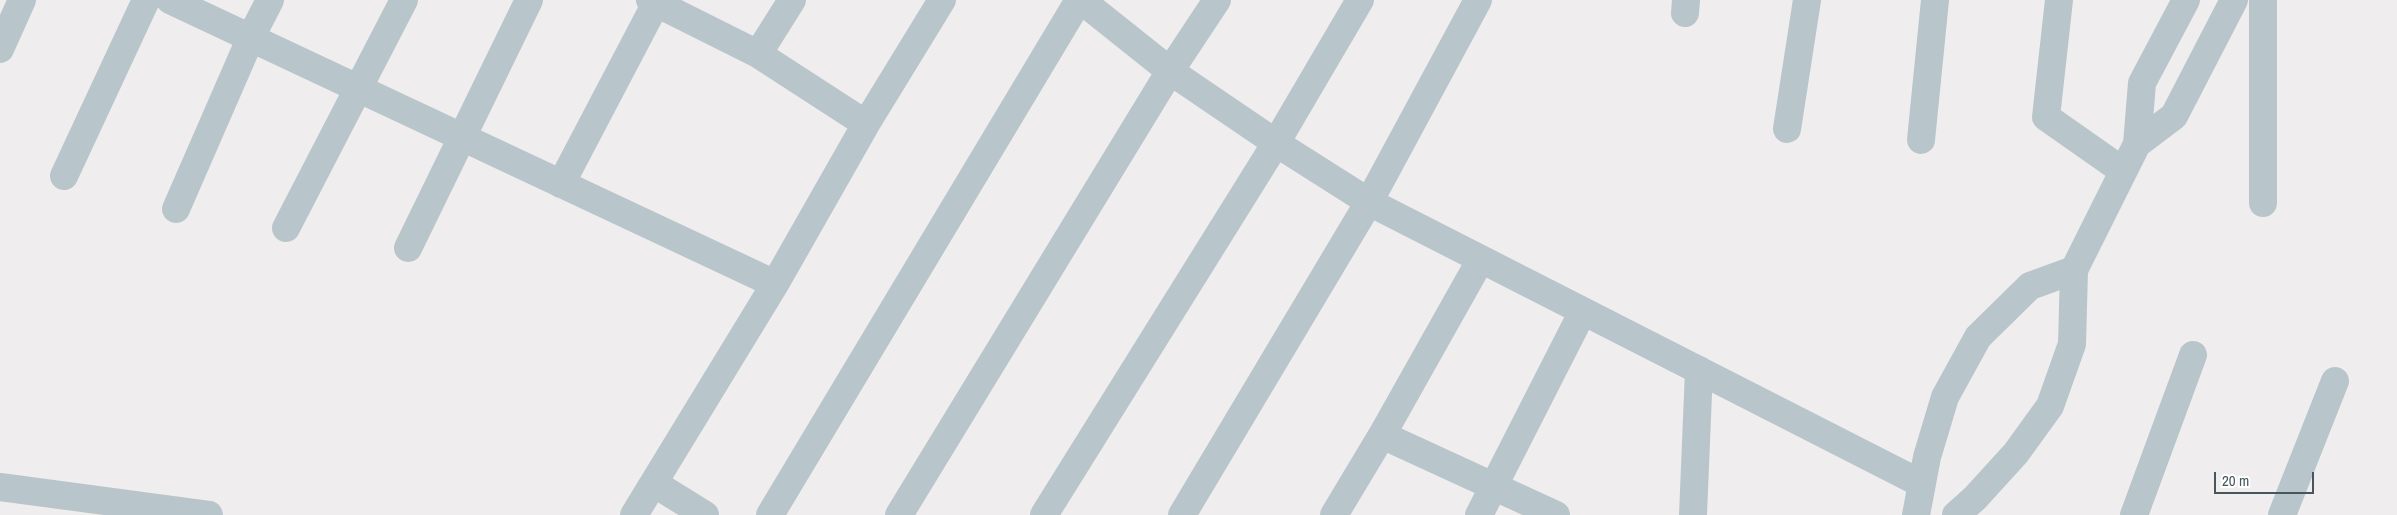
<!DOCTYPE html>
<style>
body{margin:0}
#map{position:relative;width:2397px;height:515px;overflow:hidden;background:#f0edee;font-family:"Archivo Narrow",sans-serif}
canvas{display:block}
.scale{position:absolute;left:2214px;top:472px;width:100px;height:22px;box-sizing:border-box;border:2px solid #45565c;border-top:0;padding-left:6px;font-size:15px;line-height:18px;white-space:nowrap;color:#45565c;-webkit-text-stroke:4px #fff;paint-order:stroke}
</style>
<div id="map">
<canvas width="2397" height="515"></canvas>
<div class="scale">20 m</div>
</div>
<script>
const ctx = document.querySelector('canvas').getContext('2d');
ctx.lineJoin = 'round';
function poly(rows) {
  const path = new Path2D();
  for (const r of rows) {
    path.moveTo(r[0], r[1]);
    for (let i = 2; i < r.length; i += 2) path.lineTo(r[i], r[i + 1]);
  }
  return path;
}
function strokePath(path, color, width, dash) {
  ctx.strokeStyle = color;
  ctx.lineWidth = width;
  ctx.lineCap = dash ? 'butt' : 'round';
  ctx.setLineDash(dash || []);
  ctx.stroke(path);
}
strokePath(poly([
 [170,0,775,284],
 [650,0,758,54,866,124],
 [1081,0,1170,71,1276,143,1369,202,1922,484],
 [2059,0,2046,117,2123,171],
 [2263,0,2263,203],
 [1685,13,1686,0],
 [0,49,22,0],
 [758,54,792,0],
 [1787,129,1807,0],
 [1921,140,1935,0],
 [2137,144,2174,116,2234,0],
 [64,176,146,0],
 [561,184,656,3],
 [176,209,251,37,270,0],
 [286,228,404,0],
 [408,248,529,0],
 [1382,435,1556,515],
 [655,484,705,515],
 [0,487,209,515],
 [634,515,775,284,866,124,942,0],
 [770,515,1079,0],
 [899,515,1170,71,1217,0],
 [1044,515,1276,143,1360,0],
 [1182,515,1369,202,1478,0],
 [1334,515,1382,435,1481,259],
 [1479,515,1583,311],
 [1693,515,1699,370],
 [1916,515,1927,457,1945,397,1978,337,2030,286,2074,270],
 [1956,515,1975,498,2016,453,2050,406,2072,344,2074,270,2137,144,2142,83,2186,0],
 [2134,515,2193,355],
 [2282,515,2335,381]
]), '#b8c6cb', 28);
</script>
